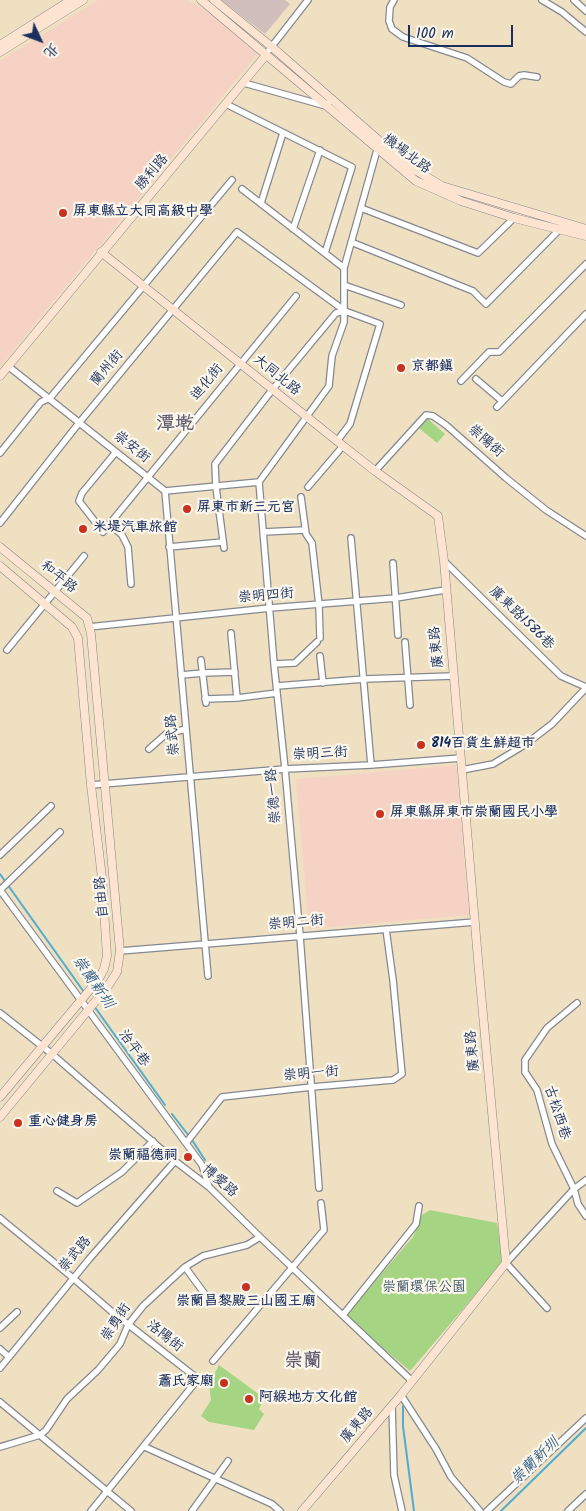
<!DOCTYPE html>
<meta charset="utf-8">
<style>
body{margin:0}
#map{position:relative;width:586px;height:1511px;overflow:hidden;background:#efe0c1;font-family:Kalam,"LXGW WenKai TC",sans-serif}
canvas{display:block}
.north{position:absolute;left:15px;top:15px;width:50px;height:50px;-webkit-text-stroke:4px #fbf7ec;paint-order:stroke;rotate:133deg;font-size:14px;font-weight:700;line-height:20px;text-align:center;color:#1b2f5e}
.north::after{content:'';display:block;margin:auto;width:18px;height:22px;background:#1b2f5e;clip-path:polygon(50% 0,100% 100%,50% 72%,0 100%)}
.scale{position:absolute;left:408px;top:25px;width:105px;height:22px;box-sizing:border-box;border:2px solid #1b2f5e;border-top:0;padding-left:6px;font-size:15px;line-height:18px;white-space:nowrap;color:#1b2f5e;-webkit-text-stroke:4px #fbf7ec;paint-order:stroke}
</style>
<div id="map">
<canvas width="586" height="1511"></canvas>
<div class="north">北</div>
<div class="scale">100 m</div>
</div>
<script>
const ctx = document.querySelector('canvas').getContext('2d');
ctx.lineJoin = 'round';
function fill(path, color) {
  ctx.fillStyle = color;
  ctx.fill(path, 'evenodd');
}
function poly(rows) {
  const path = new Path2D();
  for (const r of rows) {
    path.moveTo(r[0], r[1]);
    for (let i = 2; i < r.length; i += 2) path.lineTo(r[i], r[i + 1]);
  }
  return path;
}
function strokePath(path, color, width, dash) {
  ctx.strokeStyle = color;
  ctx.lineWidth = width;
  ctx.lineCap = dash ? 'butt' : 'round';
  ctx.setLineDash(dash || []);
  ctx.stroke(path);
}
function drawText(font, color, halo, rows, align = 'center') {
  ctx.font = font + ' Kalam,"LXGW WenKai TC",sans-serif';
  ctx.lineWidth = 4.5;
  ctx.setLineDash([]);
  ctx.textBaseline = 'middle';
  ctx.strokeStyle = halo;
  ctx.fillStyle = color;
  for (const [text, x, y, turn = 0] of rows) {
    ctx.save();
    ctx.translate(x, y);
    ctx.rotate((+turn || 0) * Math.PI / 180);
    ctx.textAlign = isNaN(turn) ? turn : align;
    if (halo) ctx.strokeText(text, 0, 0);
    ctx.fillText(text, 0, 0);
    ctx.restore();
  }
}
fill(poly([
 [98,0,188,0,217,18,259,52,0,366,0,61],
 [456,765,469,915,309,929,296,779]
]), '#f6d2c4');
fill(poly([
 [221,0,285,0,290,4,265,34]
]), '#d1bfbe');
fill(poly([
 [427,418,445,434,437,443,419,428],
 [430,1210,497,1223,503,1262,410,1371,345,1316,413,1237,422,1215],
 [219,1365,264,1398,259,1409,264,1414,254,1430,209,1422,201,1416,211,1400,209,1384]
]), '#a5d583');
strokePath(poly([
 [0,874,84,992],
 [94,1006,165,1105],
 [172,1114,189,1136],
 [192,1140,205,1160],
 [403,1406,403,1426,414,1511],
 [501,1511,586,1428]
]), '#51adcf', 2);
const street = poly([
 [394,0,390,7,389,21,392,29,403,37,467,58,504,82,511,84,519,76,524,75,537,77],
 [542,0,562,12,586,32],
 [574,0,586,11],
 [269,50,308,0],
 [244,83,326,106,332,99],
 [226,104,352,167,325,253],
 [242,189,344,268],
 [261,203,283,133],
 [361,208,478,253,514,218],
 [293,229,320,150],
 [351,242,473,291,486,304,561,228],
 [344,285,401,305],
 [8,366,165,491,259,482],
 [476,379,502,401],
 [461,381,489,352,499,352,586,264],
 [497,407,586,314],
 [116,452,82,493,79,501,103,532,296,296],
 [0,453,41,402,50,398,232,180],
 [375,471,426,415,433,416,446,425,506,478,546,510,586,536],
 [308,487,343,446],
 [165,491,208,976],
 [301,497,306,534,312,543,319,605,320,638],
 [0,523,79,423,237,232,345,311,380,324,350,424,337,441],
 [110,524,122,535,128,547,131,584],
 [263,532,305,530],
 [351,538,371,765],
 [169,547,223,542],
 [224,548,216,487,215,464,272,390,336,313,345,311],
 [444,561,561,676,586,687],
 [393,563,398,635],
 [89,627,270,608,396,598,445,590],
 [231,633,237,698],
 [405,642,410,705],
 [7,650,84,556],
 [320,656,323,683],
 [201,660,206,703],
 [274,664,295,663,317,642],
 [181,675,203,673,235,672],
 [277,686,364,679,453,676],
 [205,699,237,698,277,693],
 [149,749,166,734,186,729],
 [462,770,493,764,526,744,552,724,586,688],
 [91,785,285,769,371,765,461,758],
 [0,855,51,806],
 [0,890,202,1165,209,1187],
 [0,890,60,832],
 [120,951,475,922],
 [577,1003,547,1028,525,1060,525,1072,537,1090,552,1144,574,1189,578,1204,586,1216],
 [0,1013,52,1054,175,1161,209,1187,260,1237,412,1381],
 [186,1143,222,1097,312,1087,393,1080,402,1074,393,980,386,929],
 [319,1188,300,936,285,769,274,664,259,482,329,386,332,356,344,322,344,268,377,150],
 [57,1191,77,1203,122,1172,153,1141],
 [0,1218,73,1278,111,1311,198,1379,91,1511],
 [185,1267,207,1297],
 [547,1308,506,1263,574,1189,586,1180],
 [343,1315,416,1224,419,1206],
 [0,1328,17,1312],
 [0,1349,9,1357],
 [213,1361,324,1230,321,1203],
 [0,1368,90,1258,175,1161],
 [401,1395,436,1449,451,1477,480,1511],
 [0,1402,131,1511],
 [392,1406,394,1475,402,1511],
 [0,1447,40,1435,46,1430,67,1399,98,1370,120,1344,128,1325,143,1306,185,1267,203,1256,247,1245,260,1237],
 [145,1447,272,1504,280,1511],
 [192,1511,228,1461],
 [487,1511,586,1418],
 [568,1511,586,1494]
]);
const secondary = poly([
 [201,0,416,181,461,201,514,218,586,236],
 [214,0,272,47,407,165,442,186,586,229],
 [0,45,71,0],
 [0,52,83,0],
 [101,252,337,441,375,471,438,516,444,561,479,971,506,1263,401,1395,302,1511],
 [0,376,266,55],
 [0,547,87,618,91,634,120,951,117,972,108,986,0,1117],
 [0,566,72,627,78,638,91,785,102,878,107,956,104,969,98,980,0,1097]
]);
strokePath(street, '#858890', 8);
strokePath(secondary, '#858890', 9);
strokePath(street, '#fff', 5.5);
strokePath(secondary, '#fde4d1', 8);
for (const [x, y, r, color] of [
 [63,213,5,"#c8321e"],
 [401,368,5,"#c8321e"],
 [187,509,5,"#c8321e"],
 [83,529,5,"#c8321e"],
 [421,745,5,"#c8321e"],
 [380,814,5,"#c8321e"],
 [18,1123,5,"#c8321e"],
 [188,1157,5,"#c8321e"],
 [246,1287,5,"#c8321e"],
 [224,1383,5,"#c8321e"],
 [249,1399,5,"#c8321e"]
]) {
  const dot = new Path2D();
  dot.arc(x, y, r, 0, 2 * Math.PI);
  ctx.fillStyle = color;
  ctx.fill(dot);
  strokePath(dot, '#fbf7ec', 2);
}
drawText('14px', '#1b2f5e', '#fbf7ec', [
 ["機場北路",406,155,37],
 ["勝利路",153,173,-50],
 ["蘭州街",108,369,-50],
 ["大同北路",276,376,39],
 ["迪化街",208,383,-51],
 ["崇陽街",485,442,41],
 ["崇安街",131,448,38],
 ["和平路",58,578,39],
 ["崇明四街",266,597,-5],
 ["廣東路1586巷",521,619,44],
 ["廣東路",438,647,-96],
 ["崇武路",174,735,-95],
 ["崇明三街",320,755,-3],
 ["崇德一路",275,796,-95],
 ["自由路",103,897,-95],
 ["崇明二街",296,924,-5],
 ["治平巷",133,1049,54],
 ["廣東路",474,1051,-95],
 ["崇明一街",311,1075,-5],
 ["古松西巷",556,1113,72],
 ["博愛路",219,1182,41],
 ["崇武路",76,1255,-50],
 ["崇勇街",117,1323,-57],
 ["洛陽街",164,1337,38],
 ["廣東路",358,1426,-50]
]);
drawText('bold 14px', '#1b2f5e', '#fbf7ec', [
 ["屏東縣立大同高級中學",73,213],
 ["京都鎮",411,368],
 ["屏東市新三元宮",197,509],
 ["米堤汽車旅館",93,529],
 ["814百貨生鮮超市",431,745],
 ["屏東縣屏東市崇蘭國民小學",390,814],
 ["重心健身房",28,1123],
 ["崇蘭福德祠",178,1157,"right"],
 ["崇蘭昌黎殿三山國王廟",246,1303,"center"],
 ["蕭氏家廟",214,1383,"right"],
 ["阿緱地方文化館",259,1399]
], 'left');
drawText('14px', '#3e5867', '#fbf7ec', [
 ["崇蘭環保公園",424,1289]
]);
drawText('italic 15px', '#2e5b86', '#fbf7ec', [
 ["崇蘭新圳",92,983,55],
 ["崇蘭新圳",536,1462,-44]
]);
drawText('bold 19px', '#615c6d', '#fbf7ec', [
 ["潭墘",175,426],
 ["崇蘭",303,1363]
]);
</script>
